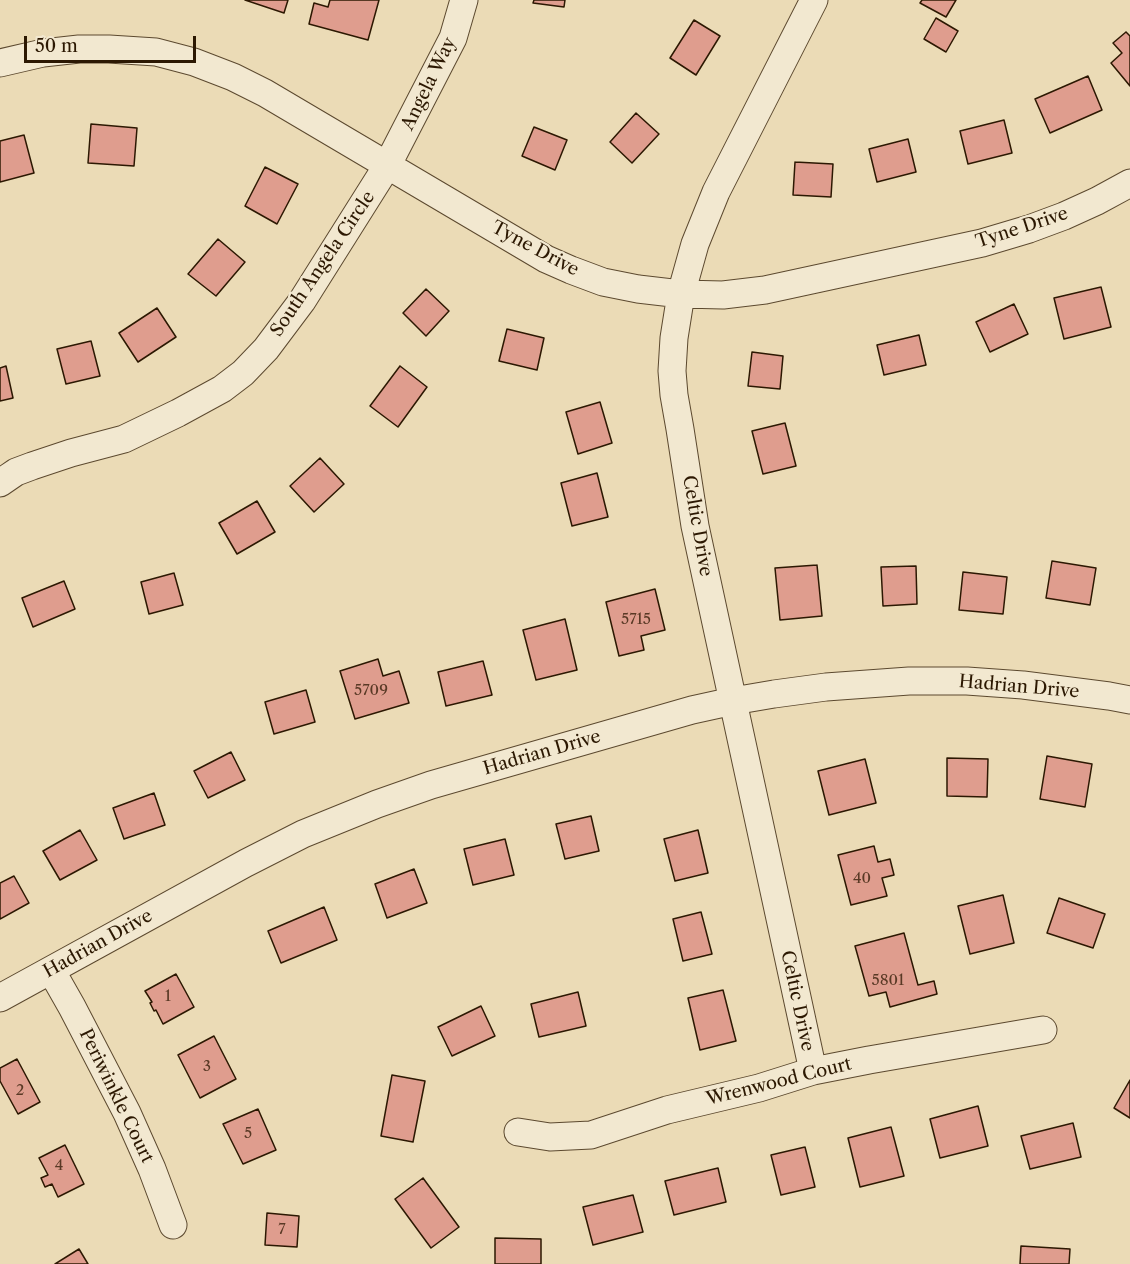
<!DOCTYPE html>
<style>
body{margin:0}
#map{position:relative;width:1130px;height:1264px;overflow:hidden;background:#ebdbb6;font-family:"Libre Caslon Text",serif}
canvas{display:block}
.scale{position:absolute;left:24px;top:36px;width:172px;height:27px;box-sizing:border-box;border:3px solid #2c1802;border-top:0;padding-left:8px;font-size:18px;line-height:21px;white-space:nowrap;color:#2c1802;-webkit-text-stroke:4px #f2e8d0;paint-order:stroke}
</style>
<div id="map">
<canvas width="1130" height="1264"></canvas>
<div class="scale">50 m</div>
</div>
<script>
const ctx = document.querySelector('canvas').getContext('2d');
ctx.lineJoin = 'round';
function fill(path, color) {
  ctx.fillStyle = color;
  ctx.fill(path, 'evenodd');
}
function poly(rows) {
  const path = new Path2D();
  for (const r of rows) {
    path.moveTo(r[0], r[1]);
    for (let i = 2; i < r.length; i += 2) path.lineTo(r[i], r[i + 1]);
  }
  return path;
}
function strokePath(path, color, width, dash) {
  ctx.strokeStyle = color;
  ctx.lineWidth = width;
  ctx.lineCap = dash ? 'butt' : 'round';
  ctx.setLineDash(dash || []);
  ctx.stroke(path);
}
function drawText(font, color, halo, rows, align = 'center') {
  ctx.font = font + ' "Libre Caslon Text",serif';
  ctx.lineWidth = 4.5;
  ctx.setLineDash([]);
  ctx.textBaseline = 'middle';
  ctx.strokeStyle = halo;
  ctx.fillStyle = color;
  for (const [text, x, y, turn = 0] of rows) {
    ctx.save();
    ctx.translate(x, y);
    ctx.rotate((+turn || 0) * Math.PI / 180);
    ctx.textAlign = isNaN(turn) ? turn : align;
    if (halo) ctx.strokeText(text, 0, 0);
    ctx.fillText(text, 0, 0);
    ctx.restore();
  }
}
const building = poly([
 [245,0,288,0,284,13,245,0],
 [330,0,379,0,368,40,309,24,314,3,328,7,330,0],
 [534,0,565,0,564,7,533,3,534,0],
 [922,0,956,0,946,17,920,3,922,0],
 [936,18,958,31,946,52,924,39,936,18],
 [694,20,720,36,696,75,670,58,694,20],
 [1126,32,1130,36,1130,86,1111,63,1122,53,1113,43,1126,32],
 [1088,76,1102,110,1050,133,1035,99,1088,76],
 [636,113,659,134,632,163,610,142,636,113],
 [1004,120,1012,153,968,164,960,131,1004,120],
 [91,124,137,128,134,166,88,163,91,124],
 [534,127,567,140,555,170,522,156,534,127],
 [24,135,34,173,0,182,0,141,24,135],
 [908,139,916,172,877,182,869,149,908,139],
 [795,162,833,164,831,197,793,195,795,162],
 [265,167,298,184,277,224,245,206,265,167],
 [218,239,245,262,216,296,188,274,218,239],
 [1101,287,1111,327,1064,339,1054,298,1101,287],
 [426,289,449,311,426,336,403,313,426,289],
 [1014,304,1028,334,990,352,976,322,1014,304],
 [157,308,176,337,138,362,119,333,157,308],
 [507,329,544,338,537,370,499,361,507,329],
 [919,335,926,365,884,375,877,345,919,335],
 [91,341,100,376,66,384,57,349,91,341],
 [752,352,783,356,780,389,748,386,752,352],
 [6,366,13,398,0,401,0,368,6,366],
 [400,366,427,387,398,427,370,406,400,366],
 [600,402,612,443,578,454,566,412,600,402],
 [785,423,796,466,763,474,752,431,785,423],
 [320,458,344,484,314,512,290,486,320,458],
 [597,473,608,517,572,526,561,483,597,473],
 [257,501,275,532,237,554,219,523,257,501],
 [1052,561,1096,568,1090,605,1046,598,1052,561],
 [817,565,822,616,780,620,775,568,817,565],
 [916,566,917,604,883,606,881,567,916,566],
 [963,572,1007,577,1003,614,959,610,963,572],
 [174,573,183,605,149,614,141,582,174,573],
 [64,581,75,609,33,627,22,598,64,581],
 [655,589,665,630,641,636,644,650,619,656,606,602,655,589],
 [565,619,577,670,536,680,523,630,565,619],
 [378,659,383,676,399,671,409,703,355,719,340,671,378,659],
 [483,661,492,695,446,706,438,672,483,661],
 [306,690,315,722,274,734,265,702,306,690],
 [231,752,245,780,208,798,194,771,231,752],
 [1047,756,1092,764,1085,807,1040,799,1047,756],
 [947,758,988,759,987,797,947,796,947,758],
 [865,759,876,803,829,815,818,771,865,759],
 [154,793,165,825,124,839,113,808,154,793],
 [591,816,599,851,565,859,556,824,591,816],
 [80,830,97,860,60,880,43,851,80,830],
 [698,830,708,873,675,881,664,839,698,830],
 [505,839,514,875,473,885,464,849,505,839],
 [874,846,878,862,890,859,894,875,882,878,887,896,851,905,838,855,874,846],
 [414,869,427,903,387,918,375,884,414,869],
 [14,876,29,903,0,919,0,883,14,876],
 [1003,895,1014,943,970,954,958,906,1003,895],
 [1059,898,1105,914,1093,948,1047,933,1059,898],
 [324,907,337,940,281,963,268,931,324,907],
 [701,912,712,954,683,961,673,919,701,912],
 [904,933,918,985,934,981,937,994,890,1007,886,992,869,996,855,946,904,933],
 [176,974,194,1007,163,1024,156,1010,154,1011,150,1003,152,1002,145,991,176,974],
 [723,990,736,1041,700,1050,688,998,723,990],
 [578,992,586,1026,539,1037,531,1004,578,992],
 [481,1006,495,1036,452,1056,438,1027,481,1006],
 [214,1036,236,1079,200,1098,178,1055,214,1036],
 [17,1059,40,1102,18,1114,0,1081,0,1068,17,1059],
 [392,1075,425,1081,413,1142,381,1136,392,1075],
 [1130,1080,1130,1118,1114,1108,1130,1080],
 [978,1106,988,1146,940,1158,930,1119,978,1106],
 [258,1109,276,1150,243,1164,223,1124,258,1109],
 [1073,1123,1081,1157,1030,1169,1021,1136,1073,1123],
 [891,1127,904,1176,860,1187,848,1138,891,1127],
 [65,1145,84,1184,58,1197,52,1184,45,1187,41,1178,48,1175,39,1158,65,1145],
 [805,1147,815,1187,781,1195,771,1155,805,1147],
 [718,1168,726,1202,674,1215,665,1181,718,1168],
 [423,1178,459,1227,431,1248,395,1199,423,1178],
 [633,1195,643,1232,593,1245,583,1207,633,1195],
 [267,1213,299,1216,297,1247,265,1245,267,1213],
 [495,1238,541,1239,541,1264,495,1264,495,1238],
 [1021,1246,1070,1249,1069,1264,1020,1264,1021,1246],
 [79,1249,88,1264,55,1264,79,1249]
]);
fill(building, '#df9d8e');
strokePath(building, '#2c1802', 1.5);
const minor = poly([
 [0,63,43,53,79,49,109,49,156,52,194,62,233,77,265,93,546,259,571,270,603,282,638,289,681,294,723,295,765,290,982,243,1029,229,1064,216,1097,201,1130,183],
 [0,483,16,472,32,466,71,453,124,439,178,413,222,389,243,373,266,349,302,301,387,166,453,38,464,0],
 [51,970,72,1007,127,1113,152,1169,173,1225],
 [0,998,246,863,303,834,377,804,431,785,692,710,733,701,774,694,826,687,909,681,967,681,1023,685,1109,696,1130,700],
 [813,1071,695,526,680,429,674,395,672,371,674,338,681,294,695,244,716,192,814,0],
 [518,1132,550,1137,591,1135,667,1110,759,1088,813,1071,869,1060,1043,1030]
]);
strokePath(minor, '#5c492f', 29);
strokePath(minor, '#f2e8d0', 27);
drawText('15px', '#593925', null, [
 ["5715",636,620],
 ["5709",371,691],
 ["40",862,879],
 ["5801",888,981],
 ["1",168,997],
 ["3",207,1067],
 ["2",20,1091],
 ["5",248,1134],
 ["4",59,1166],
 ["7",282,1230]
]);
drawText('18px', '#2c1802', '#f2e8d0', [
 ["Angela Way",429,84,-64],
 ["Tyne Drive",1022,228,-18],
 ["Tyne Drive",535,249,28],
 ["South Angela Circle",323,264,-56],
 ["Celtic Drive",697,526,80],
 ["Hadrian Drive",1019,687,5],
 ["Hadrian Drive",542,753,-16],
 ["Hadrian Drive",98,944,-29],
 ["Celtic Drive",797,1001,78],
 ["Wrenwood Court",779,1082,-14],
 ["Periwinkle Court",116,1096,64]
]);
</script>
